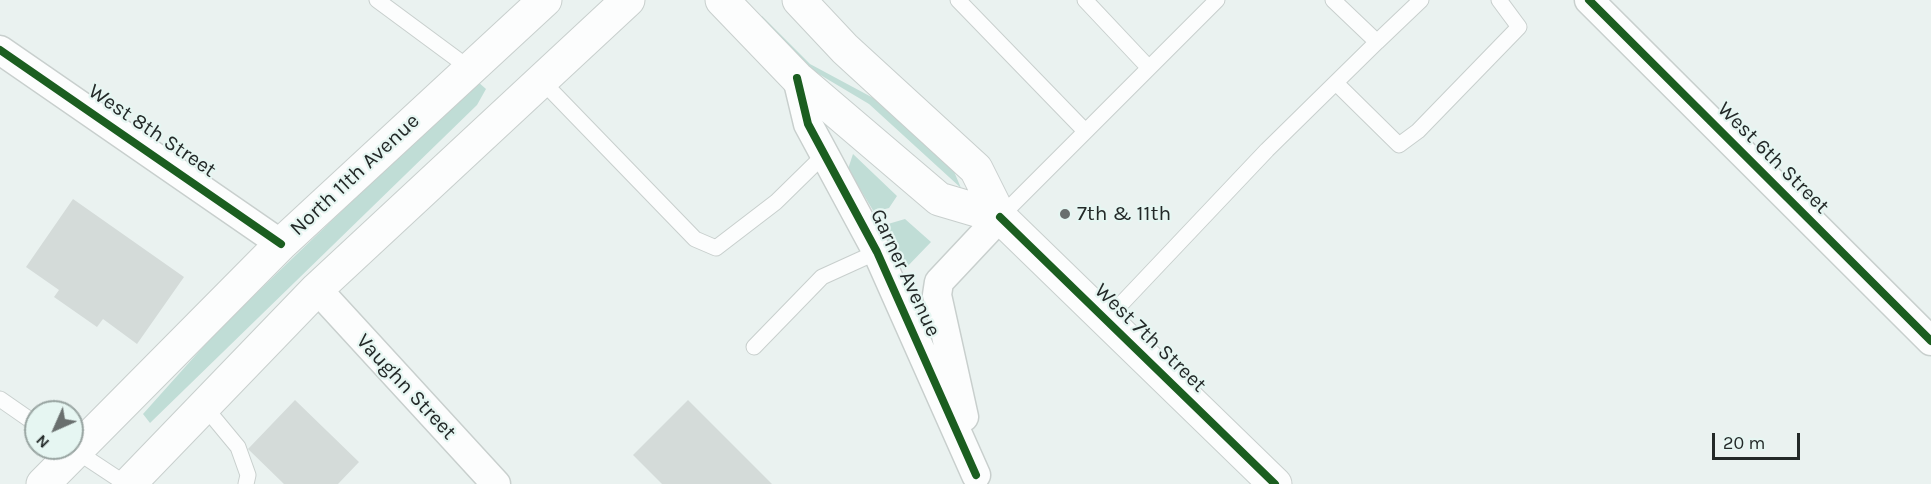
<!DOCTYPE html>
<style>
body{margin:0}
#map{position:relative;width:1931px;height:484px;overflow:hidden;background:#eaf2f0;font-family:Karla,sans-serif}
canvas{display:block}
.north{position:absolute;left:24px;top:400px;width:60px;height:60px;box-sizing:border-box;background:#e6f6f2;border:2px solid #98a4a1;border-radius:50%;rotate:225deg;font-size:16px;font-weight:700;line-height:24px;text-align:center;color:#232928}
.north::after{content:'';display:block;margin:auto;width:21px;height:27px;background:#696f6e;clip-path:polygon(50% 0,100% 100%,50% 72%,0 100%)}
.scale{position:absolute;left:1712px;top:433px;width:88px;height:27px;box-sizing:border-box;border:3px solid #232928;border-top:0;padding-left:8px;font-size:18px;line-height:21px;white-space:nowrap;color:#232928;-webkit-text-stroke:4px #e6f6f2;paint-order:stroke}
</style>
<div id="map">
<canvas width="1931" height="484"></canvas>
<div class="north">N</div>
<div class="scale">20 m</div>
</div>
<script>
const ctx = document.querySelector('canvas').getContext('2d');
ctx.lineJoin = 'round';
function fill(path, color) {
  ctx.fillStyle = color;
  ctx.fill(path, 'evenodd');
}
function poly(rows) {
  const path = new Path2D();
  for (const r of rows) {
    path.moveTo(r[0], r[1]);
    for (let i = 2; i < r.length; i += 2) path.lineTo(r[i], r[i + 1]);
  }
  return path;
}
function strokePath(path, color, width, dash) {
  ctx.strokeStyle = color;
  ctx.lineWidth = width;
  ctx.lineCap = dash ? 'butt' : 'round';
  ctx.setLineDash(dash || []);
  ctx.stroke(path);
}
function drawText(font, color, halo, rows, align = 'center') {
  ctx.font = font + ' Karla,sans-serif';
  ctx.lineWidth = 4.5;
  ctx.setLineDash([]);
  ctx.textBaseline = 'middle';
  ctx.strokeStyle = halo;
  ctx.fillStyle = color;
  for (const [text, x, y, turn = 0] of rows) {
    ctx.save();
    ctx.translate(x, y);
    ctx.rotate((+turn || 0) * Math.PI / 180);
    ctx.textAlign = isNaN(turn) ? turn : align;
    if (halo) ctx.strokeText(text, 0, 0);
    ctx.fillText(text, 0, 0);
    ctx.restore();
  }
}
fill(poly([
 [762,16,810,64,877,100,947,155,961,188,869,104,807,67,760,19],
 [477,81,486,89,477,105,150,423,143,414,220,328],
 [853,154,897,196,889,208,874,212,848,169],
 [905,219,931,242,904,270,882,231,888,224]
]), '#c0ddd6');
fill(poly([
 [73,199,184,277,137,344,103,319,97,327,54,297,59,290,26,267],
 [295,400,359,462,338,484,284,484,248,449],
 [688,400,772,484,662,484,633,455]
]), '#d4dbd9');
const service = poly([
 [377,0,469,68],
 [958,0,1085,131],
 [1085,0,1149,68],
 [1333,0,1377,42,1421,0],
 [541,80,695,239,716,248,776,202,825,154],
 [1336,83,1399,145,1418,131,1519,27,1499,0],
 [1000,217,1217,0],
 [1106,320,1267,150,1377,42],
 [754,347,822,277,877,252],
 [0,399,36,424],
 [204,406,238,447,248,475,246,484],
 [73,449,126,484]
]);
const minor = poly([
 [1589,0,1931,341],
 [0,50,281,244],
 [797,78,808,124,877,252,976,475],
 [317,289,496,484],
 [964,417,937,295,939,282,1000,217]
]);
const tertiary = poly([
 [722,0,797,78,939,199,1000,217],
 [799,0,845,49,976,169,1000,217,1275,484]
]);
const secondary = poly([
 [43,484,281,244,545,0],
 [129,484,317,289,628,0]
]);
strokePath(service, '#c8cfcd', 17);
strokePath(minor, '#c8cfcd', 31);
strokePath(tertiary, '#c8cfcd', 35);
strokePath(secondary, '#c8cfcd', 35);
strokePath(service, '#fcfdfd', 15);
strokePath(minor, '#fcfdfd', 28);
strokePath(tertiary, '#fcfdfd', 33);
strokePath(secondary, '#fcfdfd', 33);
strokePath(poly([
 [1589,0,1931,341],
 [0,50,281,244],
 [797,78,808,124,877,252,976,475],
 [1000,217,1275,484]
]), '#1b5e20', 8);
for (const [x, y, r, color] of [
 [1065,214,6,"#696f6e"]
]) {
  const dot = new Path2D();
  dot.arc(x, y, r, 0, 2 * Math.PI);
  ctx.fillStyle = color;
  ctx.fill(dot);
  strokePath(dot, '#e6f6f2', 2);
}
drawText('21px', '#232928', '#e6f6f2', [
 ["West 8th Street",152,131,34],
 ["West 6th Street",1773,158,45],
 ["North 11th Avenue",355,175,-43],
 ["Garner Avenue",905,273,65],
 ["West 7th Street",1150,338,44],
 ["Vaughn Street",406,387,47]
]);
drawText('21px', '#232928', '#e6f6f2', [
 ["7th & 11th",1077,214]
], 'left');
</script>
